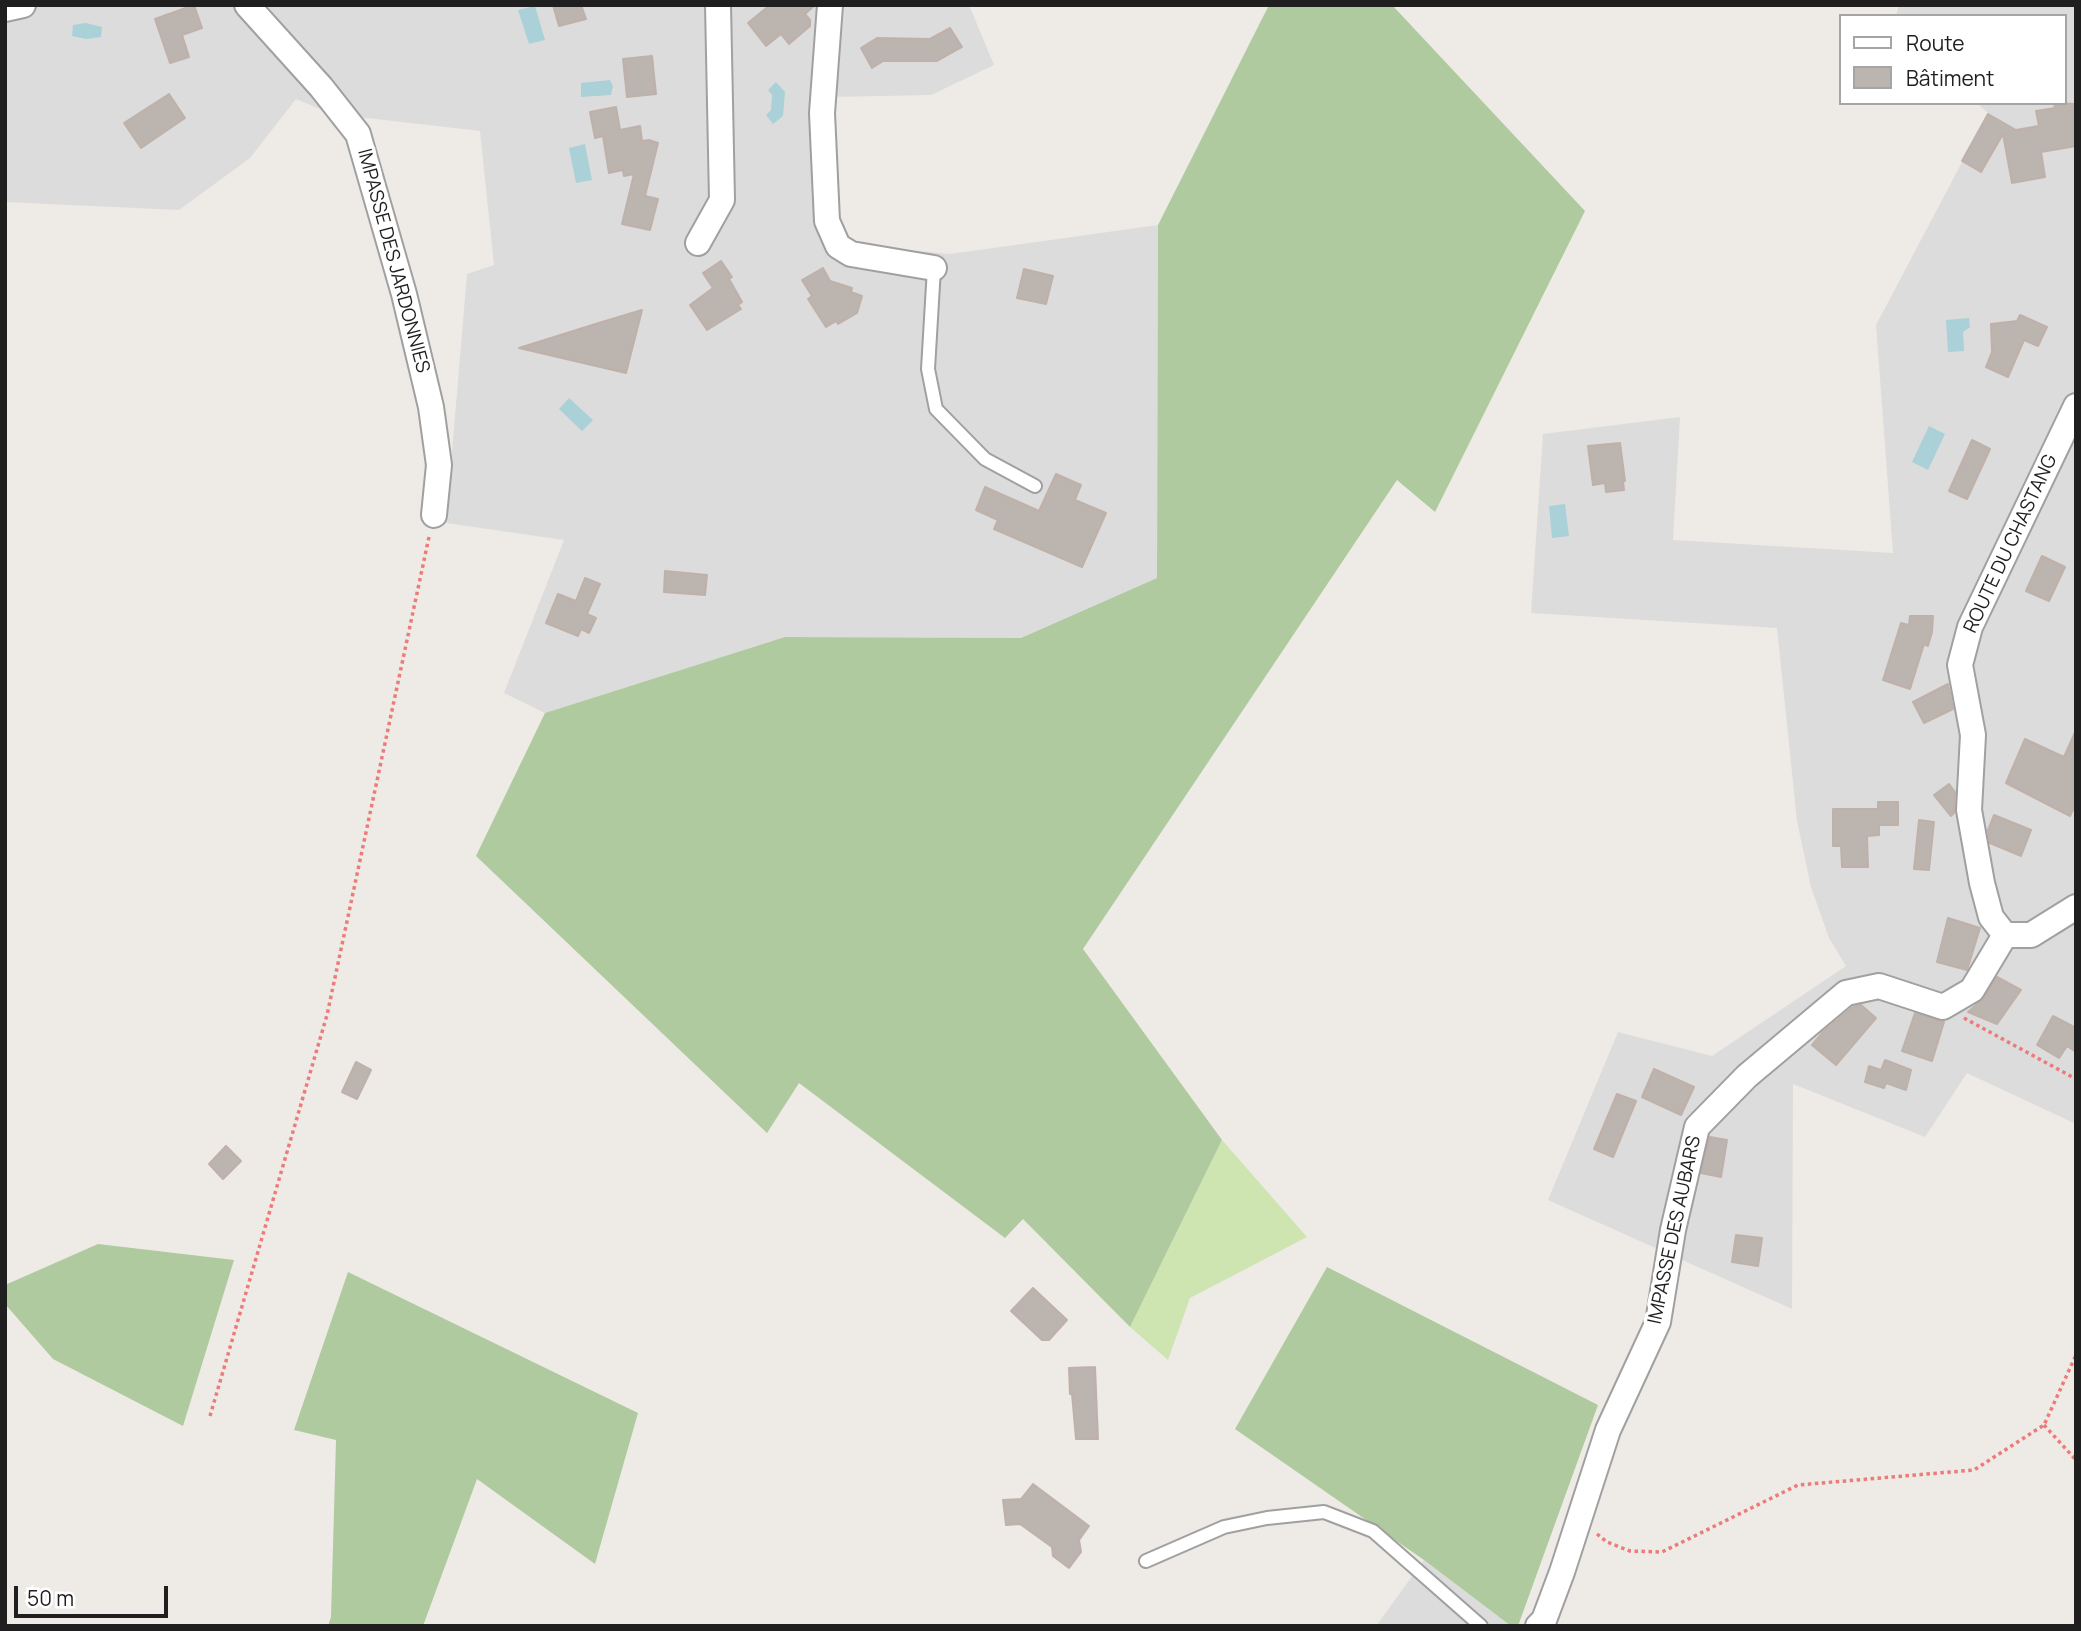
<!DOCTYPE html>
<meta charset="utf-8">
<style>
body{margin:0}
#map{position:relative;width:2081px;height:1631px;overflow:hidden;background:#eeebe6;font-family:Manrope,sans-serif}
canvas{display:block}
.frame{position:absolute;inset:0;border:7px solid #1f1f1f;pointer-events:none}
.legend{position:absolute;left:1839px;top:14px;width:228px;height:91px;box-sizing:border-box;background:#fff;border:2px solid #a5a5a5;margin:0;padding:9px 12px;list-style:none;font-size:21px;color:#1f1f1f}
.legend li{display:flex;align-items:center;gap:14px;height:35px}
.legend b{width:35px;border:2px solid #a5a5a5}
.scale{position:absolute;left:14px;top:1586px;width:154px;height:32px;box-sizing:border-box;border:4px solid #1f1f1f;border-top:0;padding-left:9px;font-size:21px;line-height:24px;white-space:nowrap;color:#1f1f1f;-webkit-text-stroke:5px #fff;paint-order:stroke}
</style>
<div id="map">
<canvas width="2081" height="1631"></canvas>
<div class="frame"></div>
<ul class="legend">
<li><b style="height:9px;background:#fff"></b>Route</li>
<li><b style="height:19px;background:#bcb4af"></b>Bâtiment</li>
</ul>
<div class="scale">50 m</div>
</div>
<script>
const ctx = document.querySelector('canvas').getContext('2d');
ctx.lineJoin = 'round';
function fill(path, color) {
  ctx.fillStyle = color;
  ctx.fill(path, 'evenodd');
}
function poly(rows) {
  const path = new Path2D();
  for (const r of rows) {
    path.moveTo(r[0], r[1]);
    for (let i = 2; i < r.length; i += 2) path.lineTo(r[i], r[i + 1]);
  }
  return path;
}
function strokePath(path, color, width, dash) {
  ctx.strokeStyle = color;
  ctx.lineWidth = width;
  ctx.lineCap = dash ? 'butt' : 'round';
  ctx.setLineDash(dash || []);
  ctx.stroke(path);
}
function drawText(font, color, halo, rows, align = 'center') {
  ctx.font = font + ' Manrope,sans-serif';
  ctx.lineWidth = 7;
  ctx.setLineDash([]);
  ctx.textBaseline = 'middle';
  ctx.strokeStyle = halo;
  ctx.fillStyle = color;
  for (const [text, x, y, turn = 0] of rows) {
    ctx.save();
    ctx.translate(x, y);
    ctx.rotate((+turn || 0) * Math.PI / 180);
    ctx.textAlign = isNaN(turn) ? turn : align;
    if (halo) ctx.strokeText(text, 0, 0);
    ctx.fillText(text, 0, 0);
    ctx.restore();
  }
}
fill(poly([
 [5,5,969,5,994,65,931,95,828,97,839,229,857,245,950,254,1158,225,1157,578,1021,638,785,637,545,713,504,693,564,540,446,523,467,274,494,265,480,131,332,114,296,99,250,158,179,210,5,202],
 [1899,5,2076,5,2076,1124,1967,1073,1925,1137,1793,1084,1792,1309,1548,1200,1618,1032,1712,1056,1846,966,1829,938,1811,887,1797,821,1777,628,1531,613,1543,434,1680,417,1673,540,1893,553,1876,325,1988,113,1977,103,2065,103,2065,16,1896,16],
 [1424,1560,1511,1626,1376,1626]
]), '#dddcdc');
fill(poly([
 [1222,1140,1307,1237,1190,1298,1168,1360,1130,1327]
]), '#cee4b1');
fill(poly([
 [1269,5,1392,5,1585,211,1435,512,1397,480,1083,949,1222,1140,1130,1327,1023,1219,1005,1238,799,1083,767,1133,476,856,545,713,785,637,1021,638,1157,578,1158,225],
 [98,1244,234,1260,183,1426,53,1359,5,1304,5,1285],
 [1327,1267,1598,1405,1518,1626,1511,1626,1424,1560,1235,1429],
 [348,1272,638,1413,595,1564,477,1479,423,1626,328,1626,331,1617,336,1440,294,1430]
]), '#afca9e');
fill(poly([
 [535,6,545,40,529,44,518,10],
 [86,23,102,27,101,37,86,39,72,36,73,25],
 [610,80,613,86,611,95,581,97,581,83],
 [776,82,785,92,783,116,773,124,766,115,771,110,772,95,768,90],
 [585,144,592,180,576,183,569,148],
 [1969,318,1970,327,1963,332,1964,351,1948,352,1946,320],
 [569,398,593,420,582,431,559,409],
 [1929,426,1945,434,1928,470,1912,462],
 [1565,504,1569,536,1552,538,1549,506]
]), '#aad1d8');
const building = poly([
 [194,5,202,28,182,35,189,57,170,63,155,19,194,5],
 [553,5,581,5,586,19,559,26,553,5],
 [770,5,815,5,805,14,810,20,810,26,789,44,781,34,766,46,748,23,770,5],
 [950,28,962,47,937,61,883,61,872,68,861,48,877,38,930,39,950,28],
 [652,56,656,94,627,97,623,59,652,56],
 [169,94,185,118,141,148,124,123,169,94],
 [2054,103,2076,104,2076,146,2041,152,2045,177,2012,183,2003,134,1981,172,1962,161,1988,114,2016,130,2039,126,2036,111,2055,108,2054,103],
 [616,107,620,130,640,126,642,141,649,140,658,143,645,196,658,199,650,230,622,224,634,174,624,176,623,170,609,173,603,136,595,138,590,112,616,107],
 [721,261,732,277,729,279,742,302,738,305,741,309,707,330,690,305,713,288,703,273,721,261],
 [823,268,830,281,852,288,851,292,862,296,857,313,838,324,836,321,826,327,808,299,812,296,802,280,823,268],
 [1024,269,1053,276,1046,304,1017,298,1024,269],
 [642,310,626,373,519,348,602,322,642,310],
 [2020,315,2047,327,2038,346,2024,340,2008,377,1986,367,1992,352,1991,324,2017,321,2020,315],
 [1972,440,1990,449,1967,499,1949,491,1972,440],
 [1620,443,1625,481,1623,481,1624,490,1606,492,1605,483,1593,485,1588,446,1620,443],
 [1056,474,1081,485,1075,500,1106,513,1082,567,994,529,998,520,976,510,985,487,1039,511,1056,474],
 [2042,556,2065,567,2049,601,2026,591,2042,556],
 [665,571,707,575,705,595,664,592,665,571],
 [585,578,600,584,587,614,596,618,589,633,581,629,578,636,546,623,558,594,576,601,585,578],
 [1910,616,1933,616,1932,632,1928,646,1924,644,1910,689,1883,680,1901,623,1909,625,1910,616],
 [1948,684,1953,709,1924,723,1913,702,1948,684],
 [2076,730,2076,804,2070,816,2006,783,2025,739,2064,757,2076,730],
 [1949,784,1955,792,1954,813,1951,816,1934,795,1949,784],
 [1878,802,1898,802,1898,825,1879,825,1879,835,1867,836,1868,867,1842,867,1841,846,1833,846,1833,809,1878,809,1878,802],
 [1994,815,2031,830,2021,856,1990,843,1988,830,1994,815],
 [1919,820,1934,822,1929,870,1914,869,1919,820],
 [1948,918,1980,928,1967,970,1937,962,1948,918],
 [1997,977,2021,990,1997,1024,1968,1012,1984,998,1997,977],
 [1861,1005,1876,1018,1836,1065,1812,1045,1823,1032,1853,1007,1861,1005],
 [1915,1013,1944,1022,1932,1061,1902,1051,1915,1013],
 [2053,1016,2076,1028,2076,1052,2067,1046,2059,1058,2037,1045,2053,1016],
 [1885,1060,1911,1070,1906,1090,1886,1083,1884,1088,1865,1082,1869,1066,1881,1070,1885,1060],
 [356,1062,371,1070,357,1099,342,1092,356,1062],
 [1654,1069,1694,1087,1681,1115,1642,1097,1654,1069],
 [1617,1094,1636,1101,1613,1157,1594,1149,1617,1094],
 [1710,1137,1727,1140,1721,1177,1701,1173,1710,1137],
 [226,1146,241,1161,223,1179,209,1164,226,1146],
 [1736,1235,1762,1238,1758,1266,1732,1262,1736,1235],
 [1033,1288,1067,1320,1049,1340,1042,1340,1011,1311,1033,1288],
 [1095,1367,1098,1439,1076,1439,1072,1394,1070,1394,1069,1368,1095,1367],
 [1033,1484,1089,1526,1079,1540,1081,1552,1069,1568,1053,1556,1052,1547,1020,1524,1006,1525,1003,1500,1021,1499,1033,1484]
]);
fill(building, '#bcb4af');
strokePath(building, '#bfb1a9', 2);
const service = poly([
 [934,268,928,369,936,409,985,459,1035,486],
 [1146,1561,1224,1527,1267,1518,1324,1512,1373,1531,1481,1626]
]);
const minor = poly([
 [247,5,321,87,358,134,404,294,431,407,439,465,434,515],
 [830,5,822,113,827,221,838,246,851,254,934,268],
 [5,9,23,5],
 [698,243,722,200,718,5],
 [2076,406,1970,627,1960,665,1973,735,1969,810,1982,883,1991,917,2005,935,2031,935,2076,907],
 [1538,1626,1544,1620,1562,1572,1608,1430,1658,1322,1673,1230,1697,1127,1747,1076,1846,993,1879,986,1943,1007,1972,990,2005,935]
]);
strokePath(service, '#a0a0a0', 16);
strokePath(minor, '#a0a0a0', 28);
strokePath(poly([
 [1964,1018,2076,1079],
 [210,1416,327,1015,429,537],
 [2044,1425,2076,1460],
 [1597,1534,1607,1542,1630,1551,1662,1552,1798,1485,1974,1470,2044,1425,2076,1355]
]), '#ec7b79', 3.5, [3.5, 3.5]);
strokePath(service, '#fff', 12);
strokePath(minor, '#fff', 24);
drawText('19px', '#1f1f1f', '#fff', [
 ["IMPASSE DES JARDONNIES",393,261,75],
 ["ROUTE DU CHASTANG",2011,544,-65],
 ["IMPASSE DES AUBARS",1675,1230,-78]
]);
</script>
